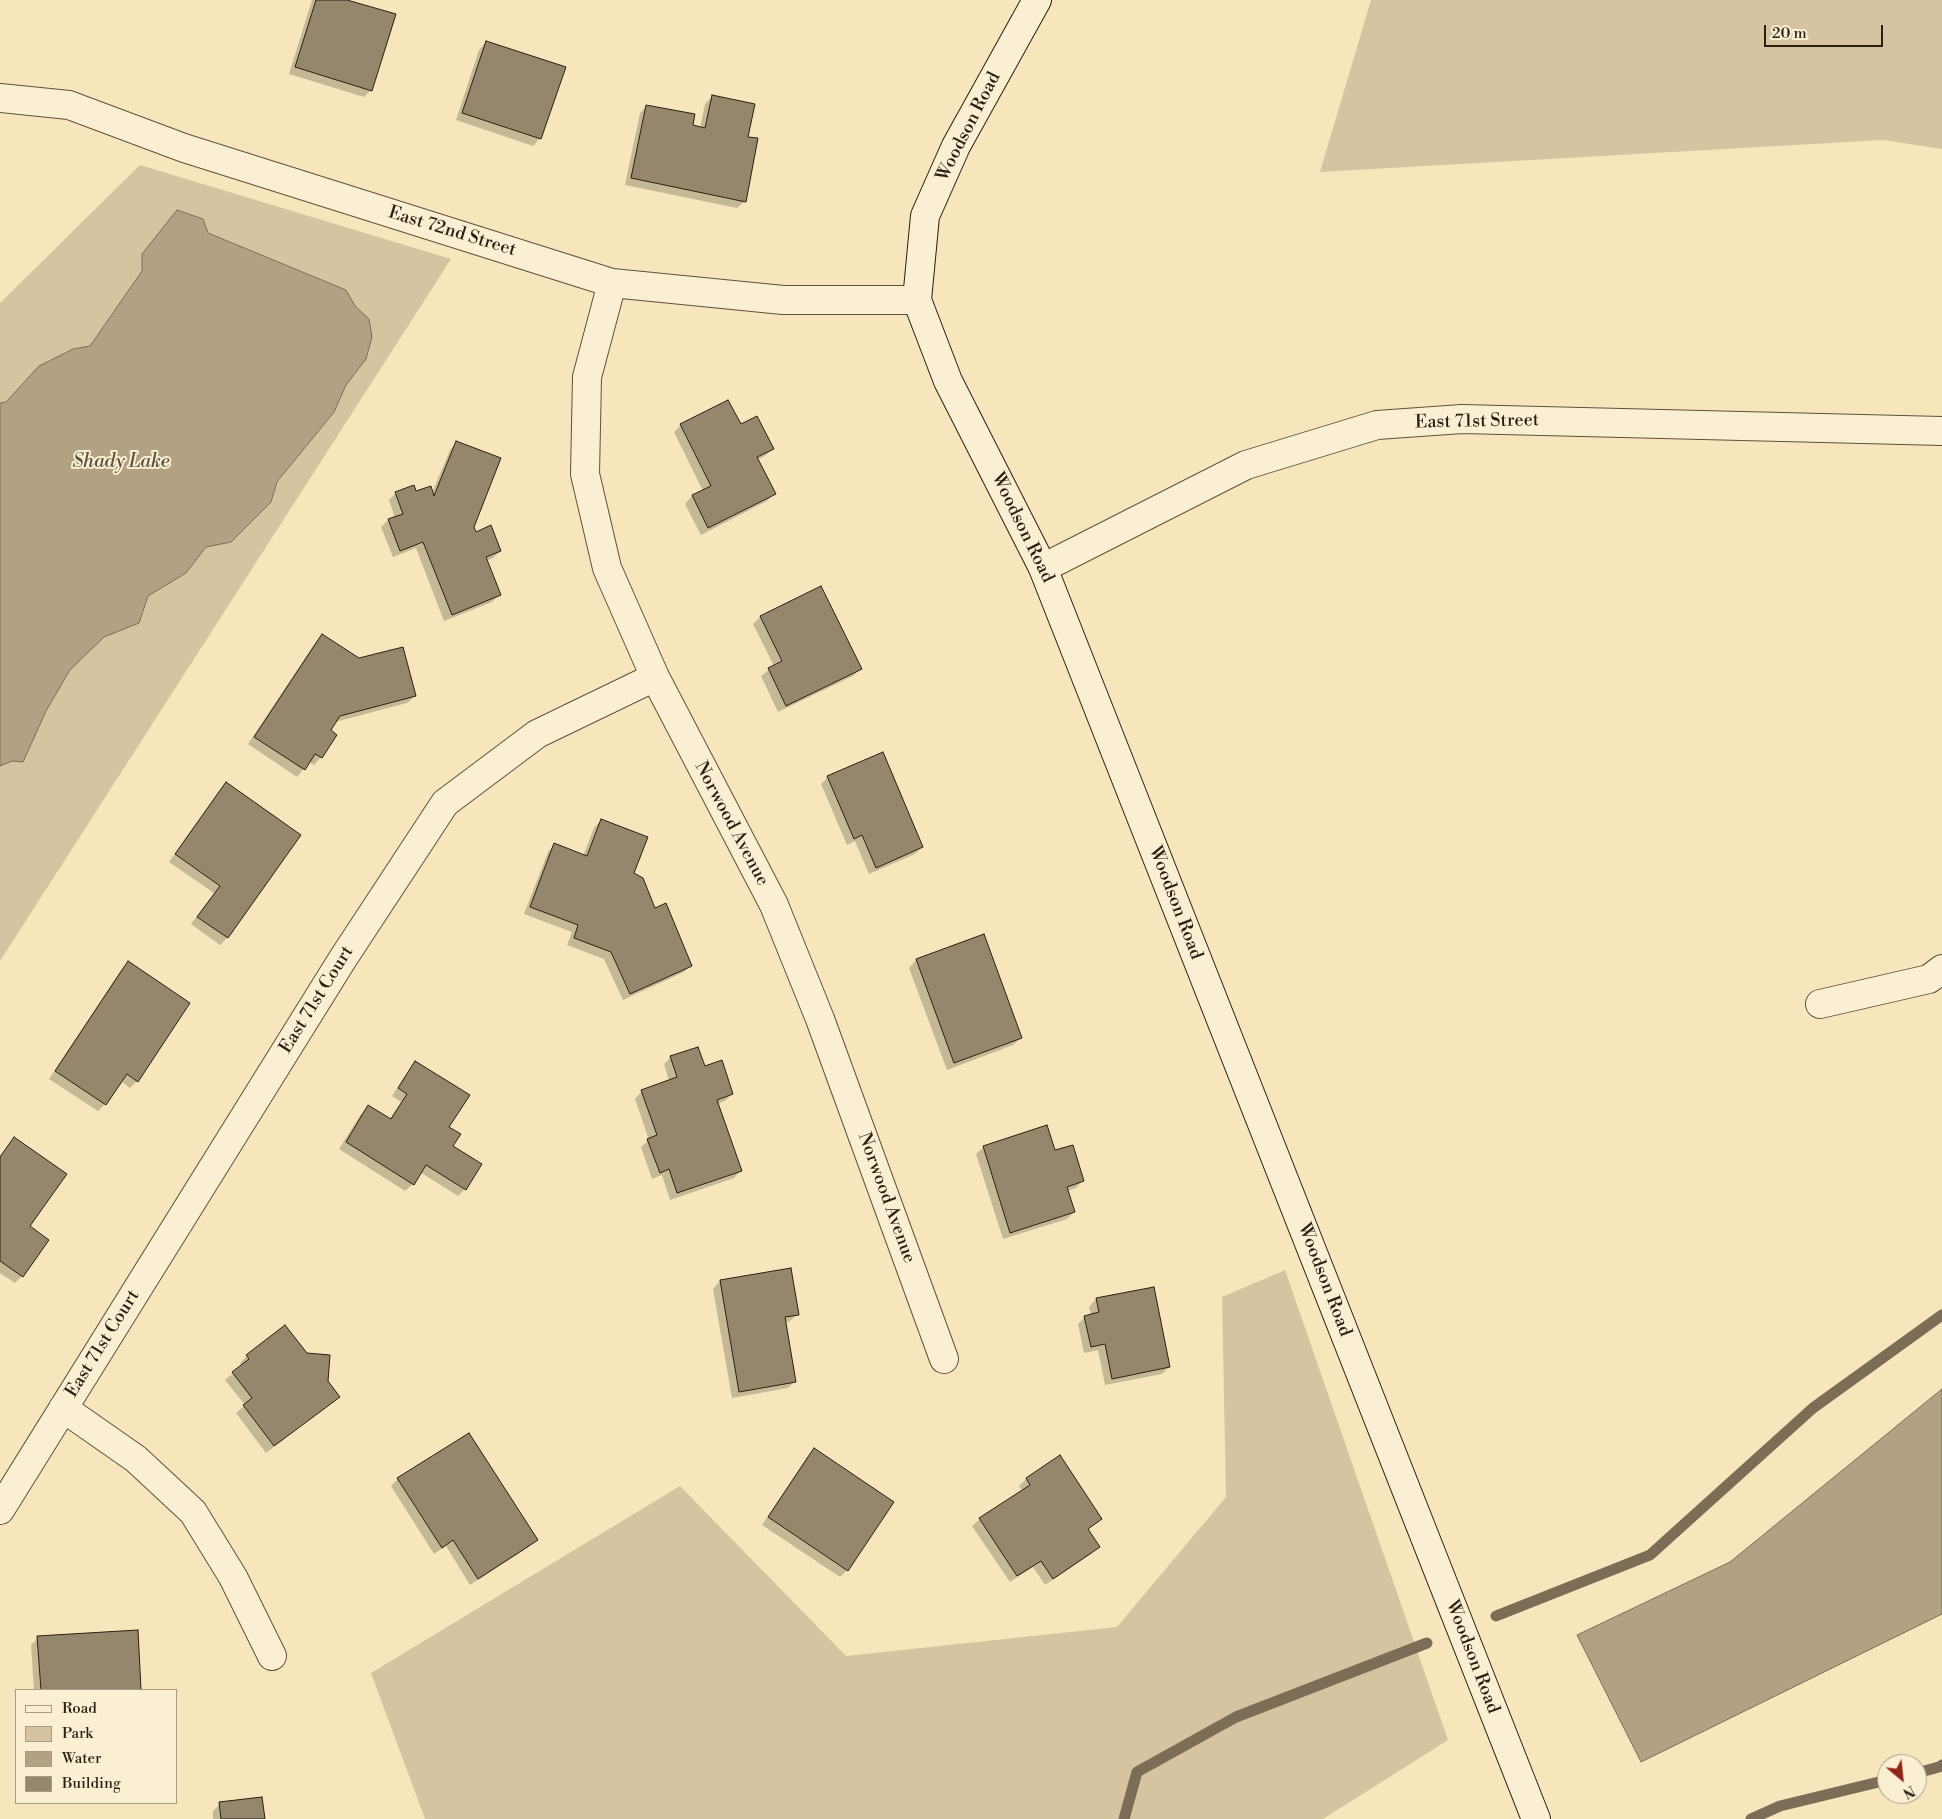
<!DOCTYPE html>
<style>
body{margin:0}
#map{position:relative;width:1942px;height:1819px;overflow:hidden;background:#f7e6bb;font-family:"Libre Bodoni",serif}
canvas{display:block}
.legend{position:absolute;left:15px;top:1689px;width:162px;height:115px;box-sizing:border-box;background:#faefd3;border:1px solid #a89b87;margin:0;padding:6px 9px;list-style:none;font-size:15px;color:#2d1e15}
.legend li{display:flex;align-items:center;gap:10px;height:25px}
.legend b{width:25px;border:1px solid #a89b87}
.north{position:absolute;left:1877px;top:1754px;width:50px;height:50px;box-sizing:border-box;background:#faefd3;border:1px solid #a89b87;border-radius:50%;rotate:152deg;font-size:14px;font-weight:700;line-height:20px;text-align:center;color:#2d1e15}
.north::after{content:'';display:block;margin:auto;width:18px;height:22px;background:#8f2418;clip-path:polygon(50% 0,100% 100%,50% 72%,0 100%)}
.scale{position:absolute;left:1764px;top:25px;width:119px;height:22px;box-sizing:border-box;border:2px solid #2d1e15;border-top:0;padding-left:6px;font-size:15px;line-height:18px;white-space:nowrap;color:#2d1e15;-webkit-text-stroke:4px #faefd3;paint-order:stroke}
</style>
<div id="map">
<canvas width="1942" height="1819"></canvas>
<ul class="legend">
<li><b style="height:6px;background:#faefd3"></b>Road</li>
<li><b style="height:14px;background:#d5c49f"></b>Park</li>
<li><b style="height:14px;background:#b2a283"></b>Water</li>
<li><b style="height:14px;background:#96866b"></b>Building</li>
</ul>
<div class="north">N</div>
<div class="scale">20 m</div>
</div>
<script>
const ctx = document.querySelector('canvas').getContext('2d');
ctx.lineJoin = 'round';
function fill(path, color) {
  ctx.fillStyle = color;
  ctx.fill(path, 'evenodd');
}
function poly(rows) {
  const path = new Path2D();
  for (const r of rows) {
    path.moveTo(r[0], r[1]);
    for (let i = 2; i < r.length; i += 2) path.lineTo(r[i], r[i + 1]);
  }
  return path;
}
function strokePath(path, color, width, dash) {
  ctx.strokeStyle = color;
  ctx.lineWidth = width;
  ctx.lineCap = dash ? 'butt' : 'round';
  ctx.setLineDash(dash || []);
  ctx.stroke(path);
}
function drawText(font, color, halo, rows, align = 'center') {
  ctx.font = font + ' "Libre Bodoni",serif';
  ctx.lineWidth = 4;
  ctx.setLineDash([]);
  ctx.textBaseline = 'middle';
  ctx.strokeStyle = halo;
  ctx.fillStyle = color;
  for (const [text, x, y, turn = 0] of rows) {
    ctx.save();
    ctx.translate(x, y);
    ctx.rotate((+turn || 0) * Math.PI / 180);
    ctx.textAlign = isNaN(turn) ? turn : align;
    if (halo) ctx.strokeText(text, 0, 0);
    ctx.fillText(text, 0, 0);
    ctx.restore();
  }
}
fill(poly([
 [1371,0,1942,0,1942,149,1883,140,1320,172],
 [140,165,451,259,0,961,0,766,12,761,46,711,70,670,104,637,139,623,148,596,186,573,206,547,231,542,271,502,277,483,334,412,346,385,366,359,369,319,355,306,346,290,208,233,203,219,142,271,90,346,73,349,40,366,6,402,0,403,0,303],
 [1285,1270,1448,1740,1323,1819,425,1819,371,1673,680,1486,846,1656,1117,1627,1226,1497,1222,1297]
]), '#d5c49f');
const water = poly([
 [177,210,203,219,208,233,346,290,355,306,369,319,372,337,366,359,346,385,334,412,277,482,271,502,231,542,206,547,186,573,148,596,139,623,104,637,70,670,46,711,23,762,12,761,0,766,0,403,6,402,39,366,73,349,90,346,142,271,142,254,177,210],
 [1942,1389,1942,1614,1641,1762,1577,1635,1730,1562,1942,1389]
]);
fill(water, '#b2a283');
strokePath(water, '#7d6d57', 1);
fill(poly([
 [312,0,343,0,371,90,364,97,289,74],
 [486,42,540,138,533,146,456,120,479,50],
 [712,97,747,138,745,201,737,208,625,185,640,113,647,106,691,126,700,128,705,104],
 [681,425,740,425,772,449,765,456,757,460,774,494,767,501,701,535,685,504,692,496,703,491,674,432],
 [457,442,475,534,500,551,493,558,486,561,499,595,492,602,444,621,416,548,393,557,381,527,388,520,395,518,389,500,396,493,432,493,450,450],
 [821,587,860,669,853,676,778,712,761,676,774,666,753,624,760,617],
 [322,635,415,696,407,703,335,722,329,731,335,735,321,757,314,765,309,762,297,777,248,744,315,643],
 [828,777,922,847,915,854,869,874,855,841,847,845,821,784],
 [226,783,299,835,227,938,220,945,191,924,214,893,169,862,219,791],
 [601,820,632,874,691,965,684,972,623,1000,604,959,567,945,572,932,524,914,548,852,555,844,583,856,594,828],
 [983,936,1021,1038,1013,1045,947,1070,909,968,916,960],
 [128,963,137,1081,130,1088,121,1081,105,1104,98,1111,49,1079,121,970],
 [671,1057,732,1094,725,1101,717,1104,741,1170,734,1178,670,1200,662,1175,652,1179,641,1147,649,1140,635,1099,642,1091,669,1081,664,1064],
 [416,1063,447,1127,451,1147,465,1189,458,1196,420,1172,413,1184,405,1191,339,1149,361,1114,369,1107,389,1120,401,1102,392,1096,409,1070],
 [14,1139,28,1226,22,1276,15,1283,0,1273,0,1156],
 [984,1147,1055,1152,1083,1180,1076,1188,1067,1191,1074,1212,1067,1219,1003,1239,976,1154],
 [790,1269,798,1314,790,1321,785,1323,795,1381,788,1388,732,1398,713,1289,720,1281],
 [1096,1299,1169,1367,1162,1374,1105,1385,1098,1350,1084,1353,1078,1324,1085,1317,1091,1315,1089,1307],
 [247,1356,326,1382,331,1403,266,1453,236,1413,245,1405,225,1380,242,1366,240,1363],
 [814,1450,847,1570,840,1577,762,1525,807,1457],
 [398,1479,536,1540,529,1547,470,1585,446,1546,434,1554,391,1486],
 [1026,1479,1101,1519,1087,1530,1099,1547,1091,1554,1045,1585,1033,1567,1010,1582,972,1526,980,1519,1022,1491,1019,1486],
 [137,1631,140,1690,34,1690,31,1645,38,1638],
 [220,1804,263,1819,213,1819,213,1811]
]), '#0003');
strokePath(poly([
 [1496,1616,1650,1555,1813,1408,1942,1315],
 [1917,1773,1939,1767,1942,1765],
 [1124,1819,1137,1772,1236,1717,1427,1643],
 [1751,1819,1780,1806,1887,1780]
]), '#7d6d57', 11);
const building = poly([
 [316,0,347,0,396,14,372,91,295,67,316,0],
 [486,41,566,67,541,139,462,113,486,41],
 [712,95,755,104,748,137,758,138,746,202,631,178,646,105,695,114,693,125,705,128,712,95],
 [728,400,741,424,757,416,774,449,757,457,776,494,708,528,692,495,711,486,680,424,728,400],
 [456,441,501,458,474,527,476,532,491,525,501,551,486,557,501,595,452,615,423,542,400,551,388,519,403,514,395,492,414,485,416,491,431,486,434,496,456,441],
 [821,586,862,669,786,706,768,668,782,661,760,616,821,586],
 [322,634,359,658,403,647,416,696,340,716,331,730,337,735,322,758,315,754,305,770,254,737,322,634],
 [883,752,923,847,876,868,862,835,854,839,827,776,883,752],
 [226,782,301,835,228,938,197,917,220,886,175,854,226,782],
 [601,819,648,837,634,873,643,878,655,908,666,903,692,966,630,994,611,952,574,938,578,925,530,907,554,843,587,856,601,819],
 [984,934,1022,1038,954,1063,916,959,984,934],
 [128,961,190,1003,138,1082,127,1074,106,1105,55,1071,128,961],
 [698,1047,705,1066,722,1060,733,1094,717,1100,742,1171,677,1193,669,1169,660,1173,647,1139,657,1135,641,1090,677,1077,670,1056,698,1047],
 [415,1061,470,1095,449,1127,461,1134,453,1146,482,1164,466,1190,426,1165,414,1185,346,1142,368,1105,391,1119,407,1094,398,1088,415,1061],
 [1047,1125,1055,1150,1073,1145,1084,1181,1067,1187,1075,1212,1010,1233,983,1146,1047,1125],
 [14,1137,67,1174,30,1226,49,1240,23,1277,0,1261,0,1157,14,1137],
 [791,1268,799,1315,785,1317,796,1382,739,1392,720,1280,791,1268],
 [1154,1287,1170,1367,1112,1379,1105,1344,1091,1347,1084,1316,1099,1312,1096,1298,1154,1287],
 [285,1325,307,1353,330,1355,328,1381,340,1397,274,1446,243,1405,252,1398,232,1372,249,1359,246,1355,285,1325],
 [469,1433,538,1540,478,1579,453,1540,442,1548,397,1478,469,1433],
 [814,1448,894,1502,848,1571,768,1517,814,1448],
 [1060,1455,1102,1519,1088,1529,1100,1547,1053,1579,1041,1561,1017,1576,979,1518,1030,1485,1026,1478,1060,1455],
 [138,1630,141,1690,41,1690,37,1636,138,1630],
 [262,1797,265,1819,221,1819,219,1802,262,1797]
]);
fill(building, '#96866b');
strokePath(building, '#2d1e15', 1);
const street = poly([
 [0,98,69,105,184,148,612,283,783,300,917,300],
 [612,283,587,377,585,474,607,568,655,677,774,905,820,1019,944,1359],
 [1043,568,1246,465,1377,425,1462,419,1942,431],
 [1820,1004,1929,979,1942,969],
 [63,1408,136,1459,193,1512,233,1577,272,1656],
 [0,1510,342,960,445,803,537,734,655,677]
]);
const secondary = poly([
 [1037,0,956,146,925,216,917,300,948,381,1043,568,1536,1819]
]);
strokePath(street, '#60503e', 30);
strokePath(secondary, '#2d1e15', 30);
strokePath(street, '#faefd3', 28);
strokePath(secondary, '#faefd3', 28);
drawText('18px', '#2d1e15', '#faefd3', [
 ["Woodson Road",969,127,-63],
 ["East 72nd Street",452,232,17],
 ["East 71st Street",1477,422,-1],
 ["Woodson Road",1022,528,64],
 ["Norwood Avenue",731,824,62],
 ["Woodson Road",1175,903,69],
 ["East 71st Court",317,1000,-58],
 ["Norwood Avenue",886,1198,70],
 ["Woodson Road",1324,1280,69],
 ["East 71st Court",103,1344,-58],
 ["Woodson Road",1472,1657,69]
]);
drawText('italic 19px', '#5c4c3c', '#faefd3', [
 ["Shady Lake",121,462]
]);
</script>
